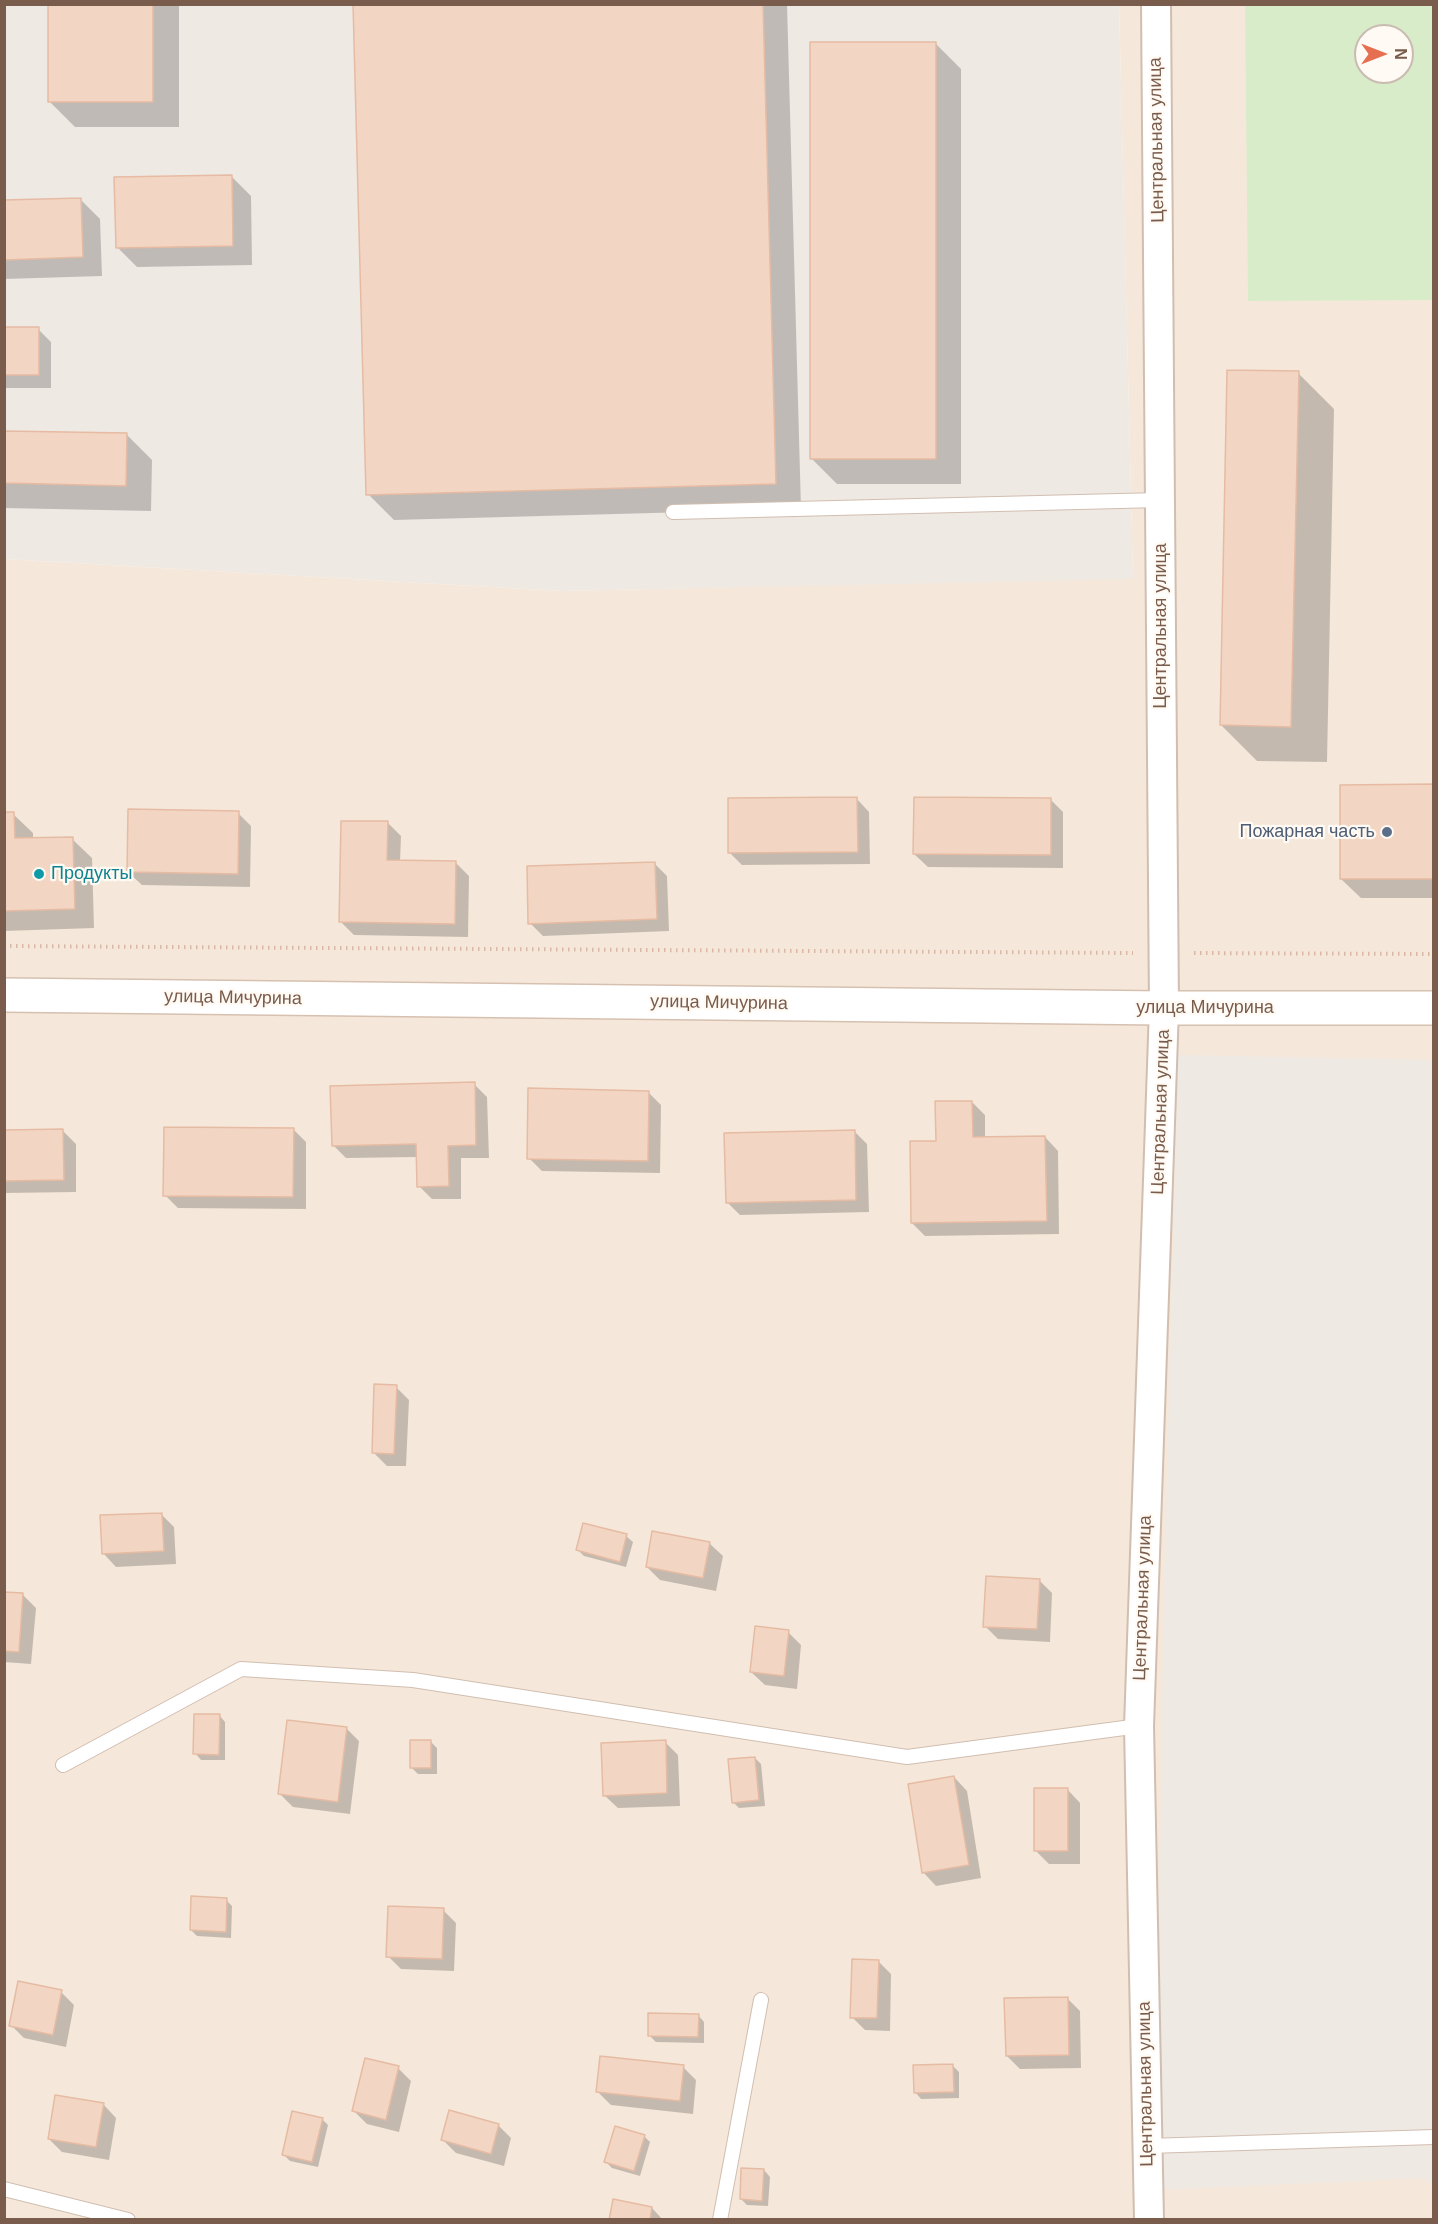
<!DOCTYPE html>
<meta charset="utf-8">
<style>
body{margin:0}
#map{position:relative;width:1438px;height:2224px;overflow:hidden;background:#fdf6ec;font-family:Helvetica,sans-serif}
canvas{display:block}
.frame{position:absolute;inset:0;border:6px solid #7a5c4d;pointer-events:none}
.north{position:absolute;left:1354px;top:24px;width:60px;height:60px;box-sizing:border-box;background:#fffaf3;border:2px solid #cabbb1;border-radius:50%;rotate:90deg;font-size:16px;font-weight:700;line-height:24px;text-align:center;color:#7a5c4d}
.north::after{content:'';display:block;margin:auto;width:21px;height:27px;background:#e76f51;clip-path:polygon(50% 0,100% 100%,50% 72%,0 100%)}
</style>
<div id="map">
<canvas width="1438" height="2224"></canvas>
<div class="frame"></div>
<div class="north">N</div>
</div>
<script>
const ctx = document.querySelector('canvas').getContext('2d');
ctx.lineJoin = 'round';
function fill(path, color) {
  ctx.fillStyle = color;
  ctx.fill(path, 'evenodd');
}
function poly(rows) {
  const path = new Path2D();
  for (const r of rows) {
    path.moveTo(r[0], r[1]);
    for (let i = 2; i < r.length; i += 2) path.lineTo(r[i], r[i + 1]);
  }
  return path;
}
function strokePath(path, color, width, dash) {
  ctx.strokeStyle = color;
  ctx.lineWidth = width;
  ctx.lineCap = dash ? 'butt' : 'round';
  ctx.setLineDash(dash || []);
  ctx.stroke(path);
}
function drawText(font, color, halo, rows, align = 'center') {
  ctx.font = font + ' Helvetica,sans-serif';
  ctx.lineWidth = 4.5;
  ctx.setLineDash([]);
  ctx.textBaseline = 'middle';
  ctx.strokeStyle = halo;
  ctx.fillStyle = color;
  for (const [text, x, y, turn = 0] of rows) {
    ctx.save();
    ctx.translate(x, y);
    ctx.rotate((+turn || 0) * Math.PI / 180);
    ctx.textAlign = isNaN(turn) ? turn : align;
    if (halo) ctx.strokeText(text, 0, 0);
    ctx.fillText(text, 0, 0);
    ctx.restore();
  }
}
fill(poly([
 [1119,5,1433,5,1433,2219,5,2219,4,559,561,591,1133,578],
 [1366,36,1402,36,1402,72,1366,72]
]), '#f5e8da');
fill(poly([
 [4,5,1119,5,1133,579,561,591,5,559],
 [1178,1055,1433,1060,1433,2189,1425,2178,1159,2190,1160,1859,1164,1587]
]), '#efe9e4');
fill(poly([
 [1245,5,1433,5,1433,300,1248,301],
 [1366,36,1402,36,1402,72,1366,72]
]), '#d8ecc9');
fill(poly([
 [49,4,179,4,179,127,75,127,49,101],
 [355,4,787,4,801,509,394,520,368,494],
 [935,43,961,69,961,484,837,484,812,459],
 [231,176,251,196,252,265,137,267,118,248],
 [80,199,100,219,102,276,4,279,4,202],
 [4,329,38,329,51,342,51,388,4,388],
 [1298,373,1334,409,1327,762,1257,761,1221,725],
 [4,432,126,434,152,460,151,511,4,508],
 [1434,786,1434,898,1361,898,1341,879],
 [856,798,869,812,870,864,742,865,729,852],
 [1050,799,1063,812,1063,868,928,867,914,854],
 [238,813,251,826,250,887,142,885,128,872],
 [4,814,13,814,33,833,33,839,72,839,92,858,94,928,4,931],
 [388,823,401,836,400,862,456,863,469,876,468,937,354,935,341,922],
 [654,863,667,876,669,931,543,936,530,923],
 [474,1084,487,1097,489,1158,461,1158,461,1199,432,1199,419,1186,418,1157,346,1158,333,1145],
 [648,1092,661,1105,660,1173,542,1171,529,1158],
 [972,1102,985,1115,985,1138,1045,1137,1058,1151,1059,1234,925,1236,912,1223,937,1142],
 [293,1129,306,1142,306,1209,178,1208,165,1195],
 [4,1131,63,1131,76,1144,76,1192,4,1193],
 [854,1131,867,1144,869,1212,740,1215,727,1202],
 [396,1387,409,1400,406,1466,387,1466,373,1452],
 [161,1514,174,1527,176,1564,116,1567,103,1553],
 [626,1536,633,1542,626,1567,584,1556,578,1550],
 [709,1543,723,1556,716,1591,660,1580,647,1567],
 [1039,1580,1052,1593,1050,1642,998,1639,985,1626],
 [4,1593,23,1595,36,1608,31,1664,4,1662],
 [788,1632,801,1645,797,1689,765,1685,751,1672],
 [219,1715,225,1722,225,1760,201,1760,195,1753],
 [346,1728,359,1741,350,1814,293,1807,280,1794],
 [431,1742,437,1748,437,1774,418,1774,411,1767],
 [665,1742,678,1755,680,1806,618,1808,604,1795],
 [755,1758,761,1764,765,1806,739,1808,733,1802],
 [954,1777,967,1791,981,1878,936,1886,923,1872],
 [1067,1789,1080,1803,1080,1864,1049,1864,1036,1851],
 [226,1900,232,1906,231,1938,197,1936,191,1930],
 [443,1910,456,1923,454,1971,401,1969,388,1956],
 [878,1961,891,1974,890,2031,865,2030,852,2017],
 [61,1992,74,2005,66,2047,24,2038,11,2025],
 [1067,1998,1080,2011,1081,2068,1020,2069,1007,2056],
 [698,2015,704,2022,704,2043,656,2042,650,2036],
 [953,2066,959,2072,959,2098,921,2099,915,2092],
 [683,2067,696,2080,693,2114,611,2105,598,2092],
 [398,2068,411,2081,399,2132,367,2124,354,2111],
 [103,2104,116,2118,109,2160,62,2152,49,2139],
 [322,2119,328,2125,318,2167,290,2161,284,2155],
 [498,2125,511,2138,504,2166,456,2153,443,2140],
 [644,2136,650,2142,640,2176,612,2168,606,2162],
 [764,2170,770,2177,768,2206,747,2205,741,2199],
 [652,2208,663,2220,611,2220]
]), '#0003');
const building = poly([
 [48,4,153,4,153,102,48,102,48,4],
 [353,4,763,4,776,484,366,495,353,4],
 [810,42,936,42,936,459,810,459,810,42],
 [232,175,233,246,116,248,114,177,232,175],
 [81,198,83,257,4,260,4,200,81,198],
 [4,327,39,327,39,375,4,375,4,327],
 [1227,370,1299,371,1291,727,1220,725,1227,370],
 [4,431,127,433,126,486,4,483,4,431],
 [1434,784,1434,879,1340,879,1340,785,1434,784],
 [857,797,858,852,728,853,728,798,857,797],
 [914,797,1051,798,1051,855,913,854,914,797],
 [128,809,239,811,238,874,127,872,128,809],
 [4,812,14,812,15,838,73,837,75,909,4,911,4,812],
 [341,821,388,821,387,860,456,861,455,924,339,922,341,821],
 [655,862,657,919,528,924,527,866,655,862],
 [475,1082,476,1145,448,1146,449,1186,417,1187,416,1144,332,1146,330,1086,475,1082],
 [528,1088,649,1091,648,1161,527,1159,528,1088],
 [935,1101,972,1101,973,1137,1045,1136,1047,1221,911,1223,910,1141,936,1141,935,1101],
 [164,1127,294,1128,293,1197,163,1196,164,1127],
 [63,1129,64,1180,4,1181,4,1130,63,1129],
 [855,1130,856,1200,726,1203,724,1133,855,1130],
 [374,1384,397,1385,394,1454,372,1453,374,1384],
 [162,1513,164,1551,102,1554,100,1515,162,1513],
 [583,1523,627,1534,620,1562,576,1550,583,1523],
 [652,1531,710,1542,703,1578,646,1567,652,1531],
 [986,1576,1040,1579,1037,1629,983,1627,986,1576],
 [4,1592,23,1593,19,1652,4,1651,4,1592],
 [755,1626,789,1630,784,1676,750,1672,755,1626],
 [194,1714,220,1714,219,1755,193,1754,194,1714],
 [287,1720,347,1727,338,1802,278,1794,287,1720],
 [410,1740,431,1740,431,1768,410,1768,410,1740],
 [666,1740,667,1793,603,1796,601,1743,666,1740],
 [755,1757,759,1800,732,1803,728,1759,755,1757],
 [954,1776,969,1865,922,1873,908,1784,954,1776],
 [1034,1788,1068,1788,1068,1851,1034,1851,1034,1788],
 [191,1896,227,1898,226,1932,190,1930,191,1896],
 [388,1906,444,1908,442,1959,386,1957,388,1906],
 [852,1959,879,1960,877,2018,850,2018,852,1959],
 [18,1981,62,1990,53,2035,9,2026,18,1981],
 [1068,1997,1069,2055,1006,2056,1004,1998,1068,1997],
 [648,2013,699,2014,698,2037,648,2036,648,2013],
 [600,2056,684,2065,680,2101,596,2092,600,2056],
 [365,2058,399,2066,386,2120,352,2111,365,2058],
 [953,2064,954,2092,914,2093,913,2065,953,2064],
 [55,2095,104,2103,96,2147,48,2139,55,2095],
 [449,2110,499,2124,491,2154,441,2140,449,2110],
 [292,2111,323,2118,312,2162,282,2155,292,2111],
 [615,2126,645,2135,634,2171,604,2162,615,2126],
 [741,2168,764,2169,762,2201,740,2199,741,2168],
 [613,2199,652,2207,650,2220,609,2220,613,2199]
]);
fill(building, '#f3d5c3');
strokePath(building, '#e6bba3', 1.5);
const lane = poly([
 [673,512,1160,500],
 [63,1765,241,1669,413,1680,907,1757,1139,1726],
 [1148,2146,1434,2137],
 [4,2189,128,2220],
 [720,2220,761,2000]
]);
const street = poly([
 [1149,2220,1139,1726,1164,1008,1156,4]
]);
const secondary = poly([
 [4,995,1164,1008,1434,1008]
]);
strokePath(lane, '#d1beb0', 16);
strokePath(street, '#d1beb0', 32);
strokePath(secondary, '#d6c0b0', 36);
strokePath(poly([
 [4,946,1133,953],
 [1194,953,1434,954]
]), '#d9b8a5', 4, [1.5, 4.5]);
strokePath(lane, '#fff', 14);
strokePath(street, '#fff', 28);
strokePath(secondary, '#fff', 33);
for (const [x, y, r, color] of [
 [1387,832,6,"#5c6f8a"],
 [39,874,6,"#0f9aa8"]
]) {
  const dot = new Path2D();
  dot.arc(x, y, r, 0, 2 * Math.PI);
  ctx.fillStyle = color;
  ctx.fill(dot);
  strokePath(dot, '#fffaf3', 2);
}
drawText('18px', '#7a5c4d', '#fffaf3', [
 ["Центральная улица",1157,140,-91],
 ["Центральная улица",1161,626,-90],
 ["улица Мичурина",233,998,1],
 ["улица Мичурина",719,1003,1],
 ["улица Мичурина",1205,1008],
 ["Центральная улица",1161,1112,-88],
 ["Центральная улица",1143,1598,-88],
 ["Центральная улица",1146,2084,-91]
]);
drawText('18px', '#4e5e75', '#fffaf3', [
 ["Пожарная часть",1375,832]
], 'right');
drawText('18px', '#0d838f', '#fffaf3', [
 ["Продукты",51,874]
], 'left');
</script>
